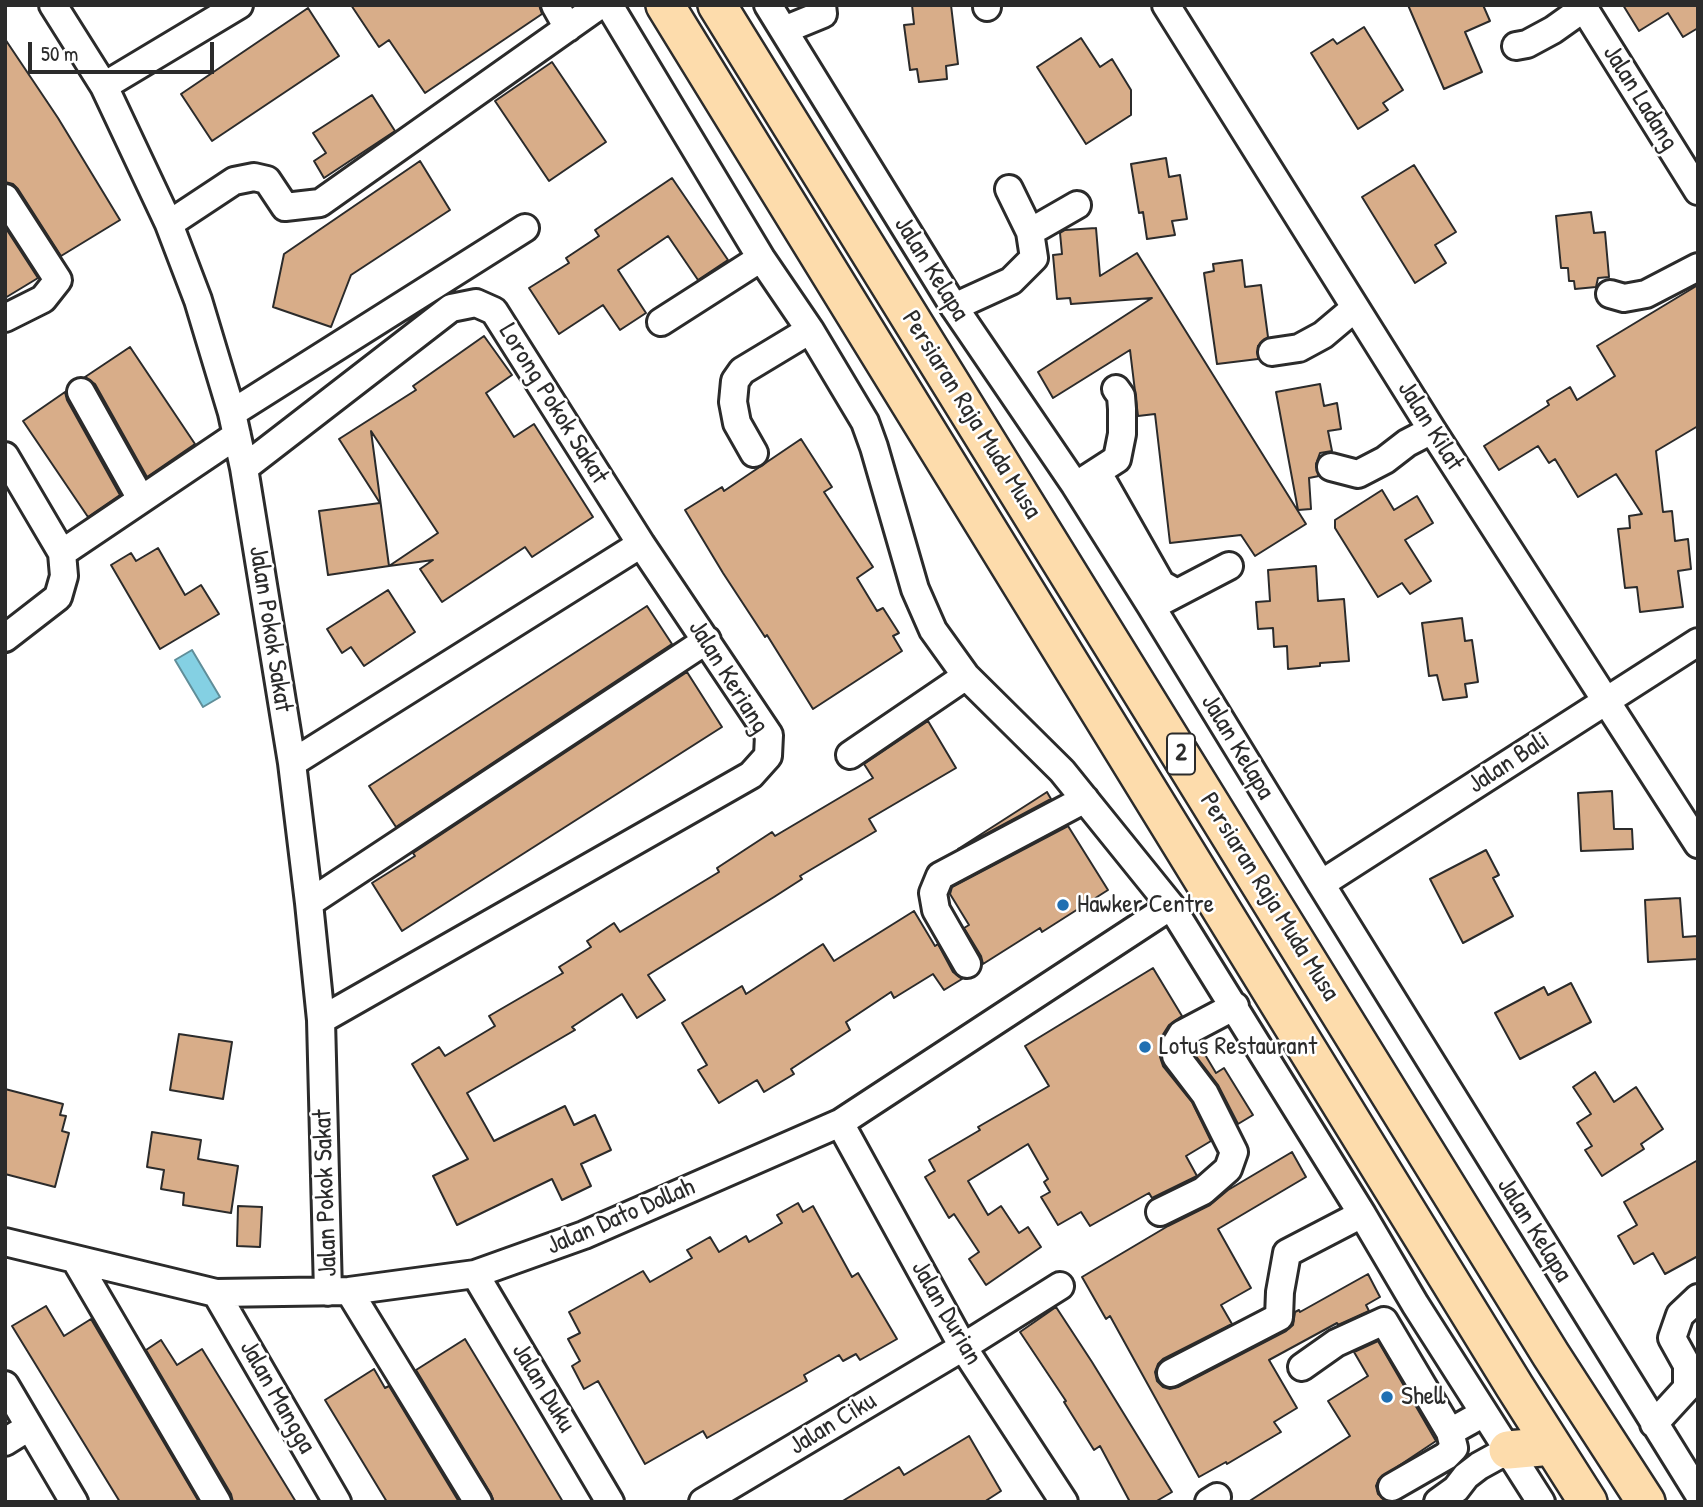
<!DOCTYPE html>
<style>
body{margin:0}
#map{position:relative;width:1703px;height:1507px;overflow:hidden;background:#fff;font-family:"Patrick Hand",sans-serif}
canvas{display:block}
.frame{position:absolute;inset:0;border:7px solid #2b2b2b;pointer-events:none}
.scale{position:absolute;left:28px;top:42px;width:186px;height:32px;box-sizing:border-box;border:4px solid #2b2b2b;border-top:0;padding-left:9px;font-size:21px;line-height:24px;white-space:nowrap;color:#2b2b2b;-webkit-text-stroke:5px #fff;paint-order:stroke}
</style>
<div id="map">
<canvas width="1703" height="1507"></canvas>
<div class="frame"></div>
<div class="scale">50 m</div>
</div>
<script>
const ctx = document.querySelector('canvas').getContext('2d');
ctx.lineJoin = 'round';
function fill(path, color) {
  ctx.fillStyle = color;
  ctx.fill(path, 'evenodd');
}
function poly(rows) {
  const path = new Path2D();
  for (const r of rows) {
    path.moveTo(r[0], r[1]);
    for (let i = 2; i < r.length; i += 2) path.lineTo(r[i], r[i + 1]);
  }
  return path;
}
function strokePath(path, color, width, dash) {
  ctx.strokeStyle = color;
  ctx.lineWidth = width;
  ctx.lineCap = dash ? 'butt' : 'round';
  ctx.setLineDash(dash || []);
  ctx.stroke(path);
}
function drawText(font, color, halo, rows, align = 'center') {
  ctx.font = font + ' "Patrick Hand",sans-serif';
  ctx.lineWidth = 5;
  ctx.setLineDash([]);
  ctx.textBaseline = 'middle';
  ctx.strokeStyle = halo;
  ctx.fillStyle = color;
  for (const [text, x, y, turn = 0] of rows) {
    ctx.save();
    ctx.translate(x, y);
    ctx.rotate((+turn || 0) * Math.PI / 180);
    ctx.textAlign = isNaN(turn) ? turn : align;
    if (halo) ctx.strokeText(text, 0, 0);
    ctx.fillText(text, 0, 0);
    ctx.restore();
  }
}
const water = poly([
 [192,650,220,697,203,707,175,660,192,650]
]);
fill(water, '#84d0e3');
strokePath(water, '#608e99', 2);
const building = poly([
 [351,5,539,5,542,14,425,93,389,40,379,47,351,5],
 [912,5,951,5,958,64,946,66,947,79,919,82,917,69,910,70,904,25,914,24,912,5],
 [1408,5,1483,5,1490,21,1465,32,1482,72,1444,89,1408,5],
 [1623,5,1698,5,1698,28,1683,37,1668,13,1639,31,1623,5],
 [308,8,339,56,212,141,181,94,308,8],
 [1364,27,1403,90,1383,103,1388,110,1358,129,1311,53,1333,39,1337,44,1364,27],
 [1081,38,1100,67,1112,59,1131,90,1131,115,1086,144,1037,67,1081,38],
 [5,39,58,118,120,220,61,256,18,189,13,184,5,182,5,39],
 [552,62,606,142,549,181,495,101,552,62],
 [372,95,395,131,324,178,314,161,326,153,313,133,372,95],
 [1166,158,1169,177,1180,175,1187,219,1172,221,1175,235,1147,239,1143,212,1139,213,1131,164,1166,158],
 [420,161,450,210,351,275,331,327,273,307,284,254,420,161],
 [1414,165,1456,232,1435,245,1446,263,1415,283,1362,197,1414,165],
 [672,178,728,260,698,280,668,236,618,270,646,313,620,330,603,305,559,334,529,288,569,263,566,258,599,236,595,230,672,178],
 [1591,212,1594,233,1605,232,1609,277,1598,278,1596,287,1575,289,1574,281,1569,281,1568,268,1561,268,1556,216,1591,212],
 [5,227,38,278,5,298,5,227],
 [1096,228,1100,276,1137,253,1306,524,1255,556,1241,535,1170,543,1155,414,1138,416,1130,350,1053,398,1038,372,1152,298,1071,304,1070,298,1057,299,1053,255,1062,254,1060,233,1065,230,1096,228],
 [1242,260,1245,287,1261,285,1268,337,1258,346,1258,359,1217,364,1204,273,1214,271,1213,264,1242,260],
 [1698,285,1698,426,1656,451,1663,512,1672,511,1675,541,1688,539,1691,569,1678,571,1683,607,1640,612,1637,587,1625,588,1618,529,1630,528,1629,516,1642,514,1616,474,1578,497,1555,459,1549,463,1538,446,1499,470,1484,446,1549,405,1547,401,1570,387,1577,400,1615,376,1597,346,1698,285],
 [484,336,512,375,486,393,514,437,534,424,593,517,532,557,525,547,442,602,420,569,433,560,389,566,438,533,371,431,389,566,328,575,319,511,380,503,339,439,416,390,413,386,484,336],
 [130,347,195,444,147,477,95,384,85,377,130,347],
 [1320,384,1324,406,1337,403,1341,429,1328,431,1332,451,1320,453,1316,464,1319,476,1309,478,1311,509,1298,510,1276,392,1320,384],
 [65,392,67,400,120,495,88,517,23,421,65,392],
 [801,439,832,487,824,492,873,567,857,578,877,611,883,608,899,633,893,636,902,651,813,709,767,635,765,637,723,573,685,510,722,487,724,491,801,439],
 [1382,490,1394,510,1417,496,1433,523,1405,540,1431,581,1410,594,1402,583,1378,597,1335,528,1335,520,1382,490],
 [158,548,185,595,201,585,219,614,160,649,111,565,131,553,136,561,158,548],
 [1316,566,1318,601,1344,599,1349,661,1320,663,1320,666,1288,669,1287,646,1274,647,1273,628,1258,629,1256,602,1270,601,1268,570,1316,566],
 [388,590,415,632,364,666,351,647,342,653,327,629,388,590],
 [647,606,672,644,396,827,369,786,647,606],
 [1462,618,1465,641,1472,640,1478,682,1465,684,1467,697,1443,700,1437,675,1429,676,1422,623,1462,618],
 [687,672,722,727,402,931,372,883,415,856,413,853,687,672],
 [928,721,956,768,869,819,876,831,800,876,802,879,774,897,648,975,665,1000,637,1018,622,994,572,1027,575,1030,467,1093,494,1141,565,1106,574,1125,595,1115,611,1150,581,1164,591,1186,562,1200,552,1179,457,1225,433,1176,468,1159,412,1064,439,1047,445,1056,495,1026,489,1016,563,973,559,967,591,947,587,941,614,923,620,932,719,872,717,868,772,832,775,836,873,778,864,764,928,721],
 [1612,791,1614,829,1632,829,1633,849,1581,851,1578,793,1612,791],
 [1047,792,1051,799,958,849,1047,792],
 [1068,826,1108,890,1042,932,1040,928,983,964,981,956,964,928,969,925,950,894,952,887,1068,826],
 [1486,850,1499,875,1493,878,1513,916,1463,943,1430,879,1486,850],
 [1680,898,1683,937,1698,936,1698,959,1648,962,1645,900,1680,898],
 [914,911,935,946,938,944,953,972,962,979,944,990,933,974,894,998,891,992,846,1022,850,1030,791,1069,794,1074,764,1092,757,1080,719,1103,698,1070,707,1065,682,1023,742,986,746,994,823,944,834,961,914,911],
 [1153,968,1182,1016,1169,1025,1162,1036,1160,1057,1163,1066,1192,1102,1211,1141,1186,1156,1197,1176,1152,1198,1149,1193,1090,1226,1081,1212,1058,1225,1041,1197,1050,1192,1044,1182,1048,1179,1028,1144,968,1181,988,1215,1001,1206,1019,1233,1028,1227,1041,1247,986,1285,969,1259,979,1252,954,1214,949,1218,925,1177,935,1171,929,1160,980,1130,978,1127,1049,1086,1025,1046,1153,968],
 [1571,983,1591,1022,1520,1059,1495,1013,1544,987,1548,995,1571,983],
 [179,1034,232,1042,223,1099,170,1090,179,1034],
 [1198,1043,1216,1073,1224,1068,1253,1115,1238,1124,1218,1085,1192,1051,1193,1046,1198,1043],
 [1595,1072,1614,1102,1636,1087,1663,1129,1641,1144,1644,1149,1602,1176,1585,1150,1592,1146,1577,1123,1591,1114,1573,1087,1595,1072],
 [5,1089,63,1104,60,1115,66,1116,62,1131,69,1133,55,1187,5,1174,5,1089],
 [152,1132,201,1140,198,1159,238,1166,231,1213,183,1205,184,1193,161,1189,164,1170,147,1167,152,1132],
 [1292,1152,1306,1177,1218,1229,1251,1288,1221,1305,1232,1324,1163,1359,1158,1364,1155,1372,1157,1381,1163,1387,1170,1389,1178,1387,1286,1331,1293,1325,1295,1312,1299,1310,1300,1312,1368,1274,1380,1297,1366,1305,1369,1311,1338,1325,1337,1323,1269,1360,1297,1408,1274,1422,1281,1432,1227,1464,1226,1462,1199,1477,1110,1316,1106,1319,1082,1277,1168,1226,1210,1205,1228,1190,1292,1152],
 [1698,1160,1698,1256,1665,1274,1653,1253,1634,1264,1618,1236,1637,1225,1624,1202,1698,1160],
 [798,1203,803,1212,813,1206,852,1277,858,1273,897,1339,860,1360,856,1354,843,1361,839,1355,804,1375,807,1381,707,1438,703,1431,645,1464,598,1381,584,1389,572,1366,580,1361,568,1339,580,1333,569,1312,643,1271,650,1282,692,1258,687,1250,710,1237,719,1252,746,1236,749,1242,782,1223,777,1215,798,1203],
 [238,1206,262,1207,260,1247,237,1246,238,1206],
 [46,1306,64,1336,91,1319,199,1502,120,1502,12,1326,46,1306],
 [1056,1307,1092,1362,1172,1492,1155,1502,1130,1502,1100,1446,1094,1450,1064,1402,1066,1401,1020,1332,1056,1307],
 [465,1339,517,1425,563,1502,494,1502,491,1494,416,1370,465,1339],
 [161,1340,177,1365,202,1349,296,1502,233,1502,231,1494,146,1350,161,1340],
 [1378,1341,1436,1441,1379,1479,1376,1486,1378,1494,1388,1502,1248,1502,1350,1436,1328,1401,1368,1376,1354,1352,1378,1341],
 [374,1369,385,1388,389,1386,459,1502,387,1502,325,1400,374,1369],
 [969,1436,1001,1491,984,1502,841,1502,899,1467,904,1475,969,1436]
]);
fill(building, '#d8ad89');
strokePath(building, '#2b2b2b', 2);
const minor = poly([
 [53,5,104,86,169,224,198,300,232,413,244,468,292,763,309,903,321,1020,328,1292],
 [555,5,568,28],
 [609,5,761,258,810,330,865,422,874,447,915,589,933,630,966,676,1062,771,1171,906,1362,1214,1415,1304,1541,1502],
 [768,5,954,307,1075,485,1151,606,1321,884,1698,1493],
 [987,5,987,7],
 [1166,5,1432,430,1698,844],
 [1582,5,1698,191],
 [784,30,823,14,822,5],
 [1516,46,1527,44,1553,30,1584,8],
 [104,86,239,5],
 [5,198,58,280,43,299,5,318],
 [169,224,234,181,254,177,267,180,285,207,320,203,600,5],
 [1030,232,1077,205],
 [1610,294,1624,298,1646,294,1698,267],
 [954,307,1011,281,1034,258,1030,232,1009,189],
 [661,322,761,258],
 [1272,352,1299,348,1323,335,1355,308],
 [81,392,141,499],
 [232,413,525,228],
 [754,453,737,423,733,402,735,381,742,371,810,330],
 [5,456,62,553,64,576,58,597,5,638],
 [1331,467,1358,474,1385,460,1407,443,1432,430],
 [244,468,451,308,476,303,494,311,641,544,769,735,768,756,751,775,321,1020],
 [1098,473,1161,584,1177,593],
 [1083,481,1117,459,1122,434,1122,409,1121,396,1116,389],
 [62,553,237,435],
 [1162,601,1229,566],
 [850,755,966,676],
 [292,763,641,544],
 [1321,884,1698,642],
 [309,903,707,640],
 [967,964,936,910,933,893,940,876,1085,799],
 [840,1123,963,1347,1064,1502],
 [1160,1212,1203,1191,1228,1169,1234,1152,1205,1094,1176,1056,1176,1044,1182,1034,1235,1006],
 [5,1242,216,1293,349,1291,475,1274,584,1235,840,1123,1171,906],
 [76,1261,217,1502],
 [475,1274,610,1502],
 [349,1291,478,1502],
 [216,1293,337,1502],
 [1302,1367,1336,1343,1384,1321,1450,1432,1484,1413],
 [1171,1373,1279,1317,1280,1292,1287,1253,1362,1214],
 [5,1385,74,1502],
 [1654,1424,1687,1388,1687,1365,1672,1338,1680,1315,1698,1298],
 [5,1442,29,1427],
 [1392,1487,1446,1456,1454,1448,1450,1432],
 [703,1502,963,1347,1060,1286],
 [1209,1502,1217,1497],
 [1438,1502,1456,1489,1466,1476,1479,1466,1508,1450]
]);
const highway = poly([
 [665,5,1515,1387,1588,1502],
 [717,5,1551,1355,1646,1502],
 [1508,1450,1552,1446]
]);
strokePath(minor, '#2b2b2b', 32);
strokePath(highway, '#2b2b2b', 42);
strokePath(minor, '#fff', 26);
strokePath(highway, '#fddcac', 37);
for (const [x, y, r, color] of [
 [1063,905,7,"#1f6fb2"],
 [1145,1047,7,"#1f6fb2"],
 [1387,1397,7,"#1f6fb2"]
]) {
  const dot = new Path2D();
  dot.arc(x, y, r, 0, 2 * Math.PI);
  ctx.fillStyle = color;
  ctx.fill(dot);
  strokePath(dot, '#fff', 2.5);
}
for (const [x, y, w] of [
 [1181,754,28]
]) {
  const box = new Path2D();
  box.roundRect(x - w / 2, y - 20.5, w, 41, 5);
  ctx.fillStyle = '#fff';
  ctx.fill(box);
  strokePath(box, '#2b2b2b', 2);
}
drawText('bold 24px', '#2b2b2b', null, [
 ["2",1181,754]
]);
drawText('26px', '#2b2b2b', '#fff', [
 ["Jalan Ladang",1640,98,58],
 ["Jalan Kelapa",931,269,58],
 ["Lorong Pokok Sakat",553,404,58],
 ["Persiaran Raja Muda Musa",971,415,58],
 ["Jalan Kilat",1430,426,58],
 ["Jalan Pokok Sakat",270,629,81],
 ["Jalan Keriang",728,677,58],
 ["Jalan Kelapa",1237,747,59],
 ["Jalan Bali",1509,763,-33],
 ["Persiaran Raja Muda Musa",1269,897,58],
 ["Jalan Pokok Sakat",326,1193,-92],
 ["Jalan Dato Dollah",621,1217,-23],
 ["Jalan Kelapa",1534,1230,58],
 ["Jalan Durian",946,1313,60],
 ["Jalan Duku",543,1388,59],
 ["Jalan Mangga",277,1397,60],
 ["Jalan Ciku",833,1424,-31]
]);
drawText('26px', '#2b2b2b', '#fff', [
 ["Hawker Centre",1077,905],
 ["Lotus Restaurant",1159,1047],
 ["Shell",1401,1397]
], 'left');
</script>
